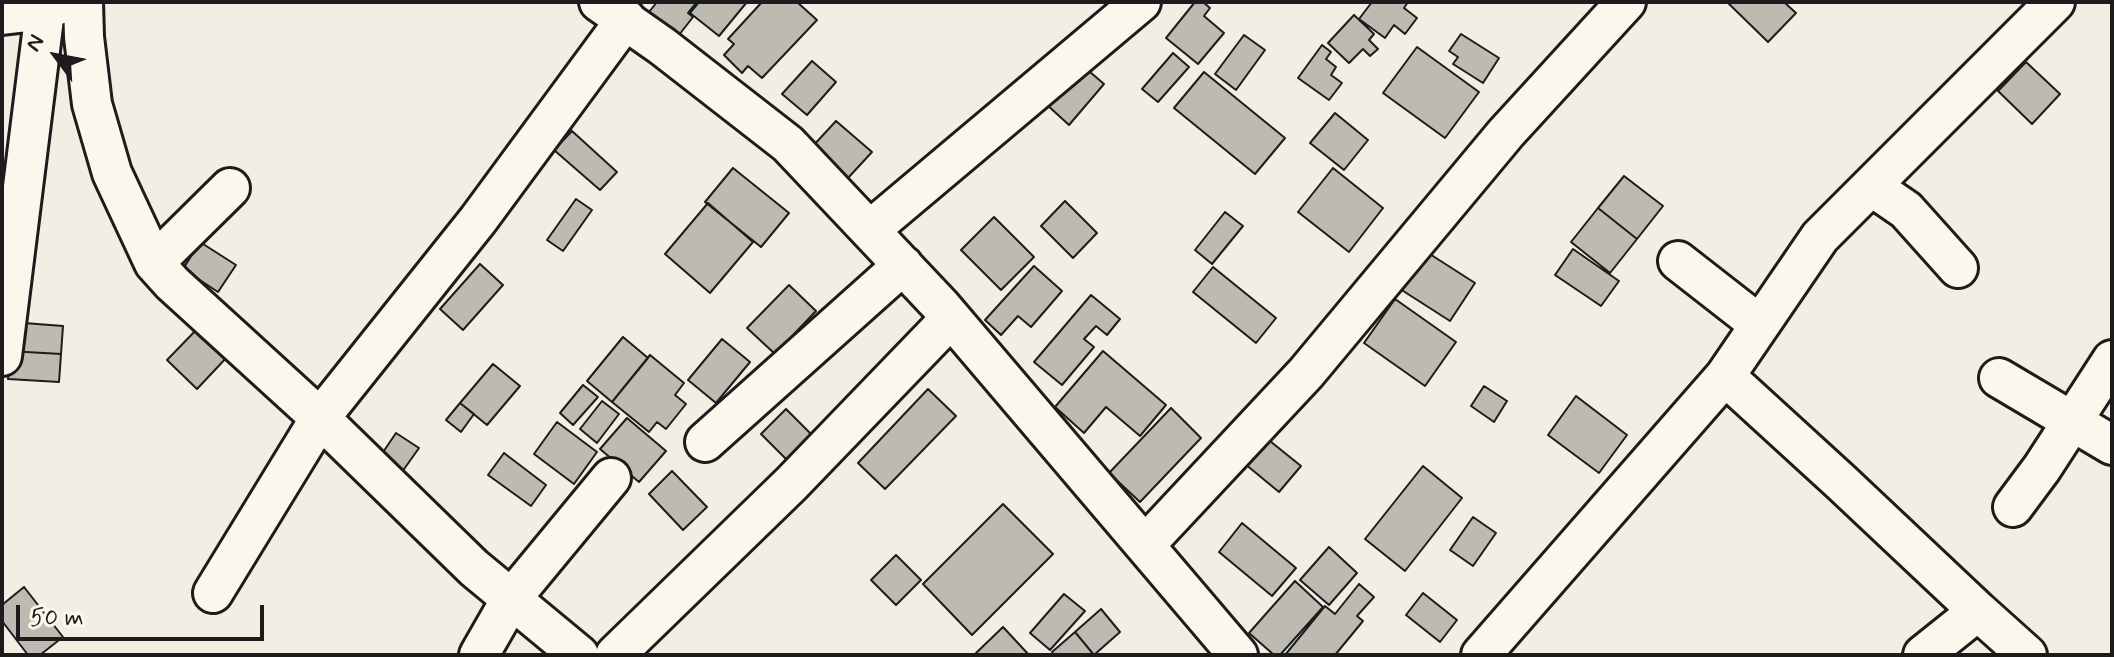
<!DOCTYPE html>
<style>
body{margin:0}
#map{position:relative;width:2114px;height:657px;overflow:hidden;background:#f2eee4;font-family:Mynerve,sans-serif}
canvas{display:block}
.frame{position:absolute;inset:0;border:4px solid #1c1c1c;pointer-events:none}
.north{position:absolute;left:16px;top:16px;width:80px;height:80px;-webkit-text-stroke:6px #fbf7ec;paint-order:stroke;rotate:302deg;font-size:22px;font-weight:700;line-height:32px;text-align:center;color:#1c1c1c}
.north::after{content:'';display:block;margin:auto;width:28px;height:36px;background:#1c1c1c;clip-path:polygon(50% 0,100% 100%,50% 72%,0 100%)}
.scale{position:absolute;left:16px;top:605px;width:248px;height:36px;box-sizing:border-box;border:4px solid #1c1c1c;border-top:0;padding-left:10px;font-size:24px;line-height:28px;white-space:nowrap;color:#1c1c1c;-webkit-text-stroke:6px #fbf7ec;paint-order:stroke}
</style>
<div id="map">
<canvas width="2114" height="657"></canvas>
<div class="frame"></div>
<div class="north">N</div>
<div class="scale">50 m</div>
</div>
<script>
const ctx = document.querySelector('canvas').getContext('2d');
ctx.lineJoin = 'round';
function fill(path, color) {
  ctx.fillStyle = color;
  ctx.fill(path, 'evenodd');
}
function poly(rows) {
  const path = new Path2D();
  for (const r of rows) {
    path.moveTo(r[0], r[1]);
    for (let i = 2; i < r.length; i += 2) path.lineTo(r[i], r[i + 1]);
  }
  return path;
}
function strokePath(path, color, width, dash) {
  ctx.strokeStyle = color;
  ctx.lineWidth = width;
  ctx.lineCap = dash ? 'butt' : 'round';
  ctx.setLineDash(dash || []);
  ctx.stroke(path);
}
const building = poly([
 [657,2,697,2,688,13,693,17,679,35,649,12,657,2],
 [699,2,747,2,719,36,690,13,699,2],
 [762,2,797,2,817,20,762,78,748,66,742,73,724,55,734,44,728,39,762,2],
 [1195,2,1203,2,1210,8,1204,16,1224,33,1198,64,1166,38,1195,2],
 [1372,2,1408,2,1404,8,1417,18,1405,34,1394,25,1385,38,1359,19,1372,2],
 [1727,2,1784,2,1796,13,1768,42,1727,2],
 [1354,15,1374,34,1369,40,1378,49,1370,56,1363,49,1349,63,1328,43,1354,15],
 [1461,34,1499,58,1483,83,1453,64,1458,57,1449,51,1461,34],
 [1244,35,1265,50,1236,90,1215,74,1244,35],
 [1322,45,1331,52,1326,59,1336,67,1331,75,1342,83,1329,100,1298,78,1322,45],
 [1417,47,1479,92,1445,138,1383,93,1417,47],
 [1173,53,1189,67,1158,102,1142,89,1173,53],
 [812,61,836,82,807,115,782,94,812,61],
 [2026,62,2060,94,2032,124,1998,91,2026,62],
 [1083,66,1104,84,1069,125,1046,104,1083,66],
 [1204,72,1285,138,1255,174,1174,108,1204,72],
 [1335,113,1368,140,1344,170,1310,143,1335,113],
 [836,121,872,152,848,178,812,147,836,121],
 [572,131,617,172,600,190,554,150,572,131],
 [733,168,789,213,761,247,705,202,733,168],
 [1333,168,1383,208,1349,252,1298,212,1333,168],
 [1624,176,1663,206,1637,239,1598,208,1624,176],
 [576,199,592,210,563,251,547,240,576,199],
 [1065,201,1097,233,1073,258,1041,226,1065,201],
 [708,203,753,242,710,293,665,254,708,203],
 [1598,208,1637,239,1610,273,1571,242,1598,208],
 [1225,212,1243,226,1212,264,1195,250,1225,212],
 [994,217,1034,257,1001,290,961,250,994,217],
 [200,242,236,265,218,292,183,269,200,242],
 [1422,249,1475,283,1450,321,1397,287,1422,249],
 [1573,249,1619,281,1601,306,1555,275,1573,249],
 [480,264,503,285,463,330,440,309,480,264],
 [1034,266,1062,291,1031,327,1018,316,1001,335,985,320,1034,266],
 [1213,267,1276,318,1256,343,1193,292,1213,267],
 [789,285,816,311,775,354,747,328,789,285],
 [1091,295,1120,319,1107,335,1096,326,1084,339,1094,347,1062,385,1034,362,1091,295],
 [1395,299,1456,342,1425,386,1364,343,1395,299],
 [11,322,63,326,61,354,9,351,11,322],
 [198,328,228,356,197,389,167,360,198,328],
 [623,337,648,358,612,402,587,381,623,337],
 [722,339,750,362,716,403,688,380,722,339],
 [9,351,61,354,59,382,8,379,9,351],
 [1103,351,1166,405,1140,436,1106,407,1084,433,1055,407,1103,351],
 [650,355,684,383,675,395,686,404,666,429,657,422,649,432,612,402,650,355],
 [493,364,520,386,487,425,460,403,493,364],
 [583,385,598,397,573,425,560,413,583,385],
 [1484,386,1507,401,1494,422,1471,406,1484,386],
 [928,389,956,416,885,489,858,463,928,389],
 [1576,396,1627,435,1599,473,1548,435,1576,396],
 [602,401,619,414,597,443,580,429,602,401],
 [460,403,474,414,461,432,446,420,460,403],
 [1171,408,1201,438,1140,502,1109,473,1171,408],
 [786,409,816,439,791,464,761,434,786,409],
 [627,418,666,451,639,482,600,449,627,418],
 [557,422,597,452,574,484,534,454,557,422],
 [396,433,419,448,397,479,375,464,396,433],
 [1260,433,1301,466,1279,492,1239,459,1260,433],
 [504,453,546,485,531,506,488,475,504,453],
 [1423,466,1462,498,1405,571,1365,539,1423,466],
 [672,471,707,507,683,530,649,494,672,471],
 [1003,504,1053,554,972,635,923,584,1003,504],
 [1473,517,1496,533,1473,566,1450,550,1473,517],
 [1242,523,1296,568,1272,596,1219,552,1242,523],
 [1329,547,1357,573,1329,605,1300,580,1329,547],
 [896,555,921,580,896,605,871,580,896,555],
 [1295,581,1323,607,1280,655,1274,655,1249,633,1295,581],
 [1359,584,1374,597,1357,616,1363,621,1335,655,1285,655,1325,606,1335,614,1359,584],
 [24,587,63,637,40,655,28,655,2,621,2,605,24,587],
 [1423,593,1457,620,1440,642,1406,615,1423,593],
 [1064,594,1085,611,1050,650,1030,633,1064,594],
 [1101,609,1120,632,1094,655,1075,632,1101,609],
 [1003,627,1029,655,974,655,1003,627],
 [1075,632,1094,655,1054,655,1052,652,1075,632]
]);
fill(building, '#bdbab1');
strokePath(building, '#1c1c1c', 2);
const minor = poly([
 [83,2,84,37,92,104,112,173,154,263,172,283,320,418,213,593],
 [599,2,662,46,788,144,941,306,1238,655],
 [2,15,45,10,65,2],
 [1871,186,1906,210,1958,268],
 [870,230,1141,2],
 [1678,261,1760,325],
 [154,263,230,188],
 [2,356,45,10],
 [1725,376,1841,482,1978,611],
 [1999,378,2112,445],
 [705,442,903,265],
 [2013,507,2042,468,2112,360],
 [1146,544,1306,373,1506,133,1626,2],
 [479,655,511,599,611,478],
 [579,655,474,568,320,418,478,220,626,19],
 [615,655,791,484,951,318],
 [1481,655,1725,376,1820,237,2055,2],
 [1923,655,1978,611,2027,655]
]);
strokePath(minor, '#1c1c1c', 44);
strokePath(minor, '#fbf7ec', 38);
</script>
